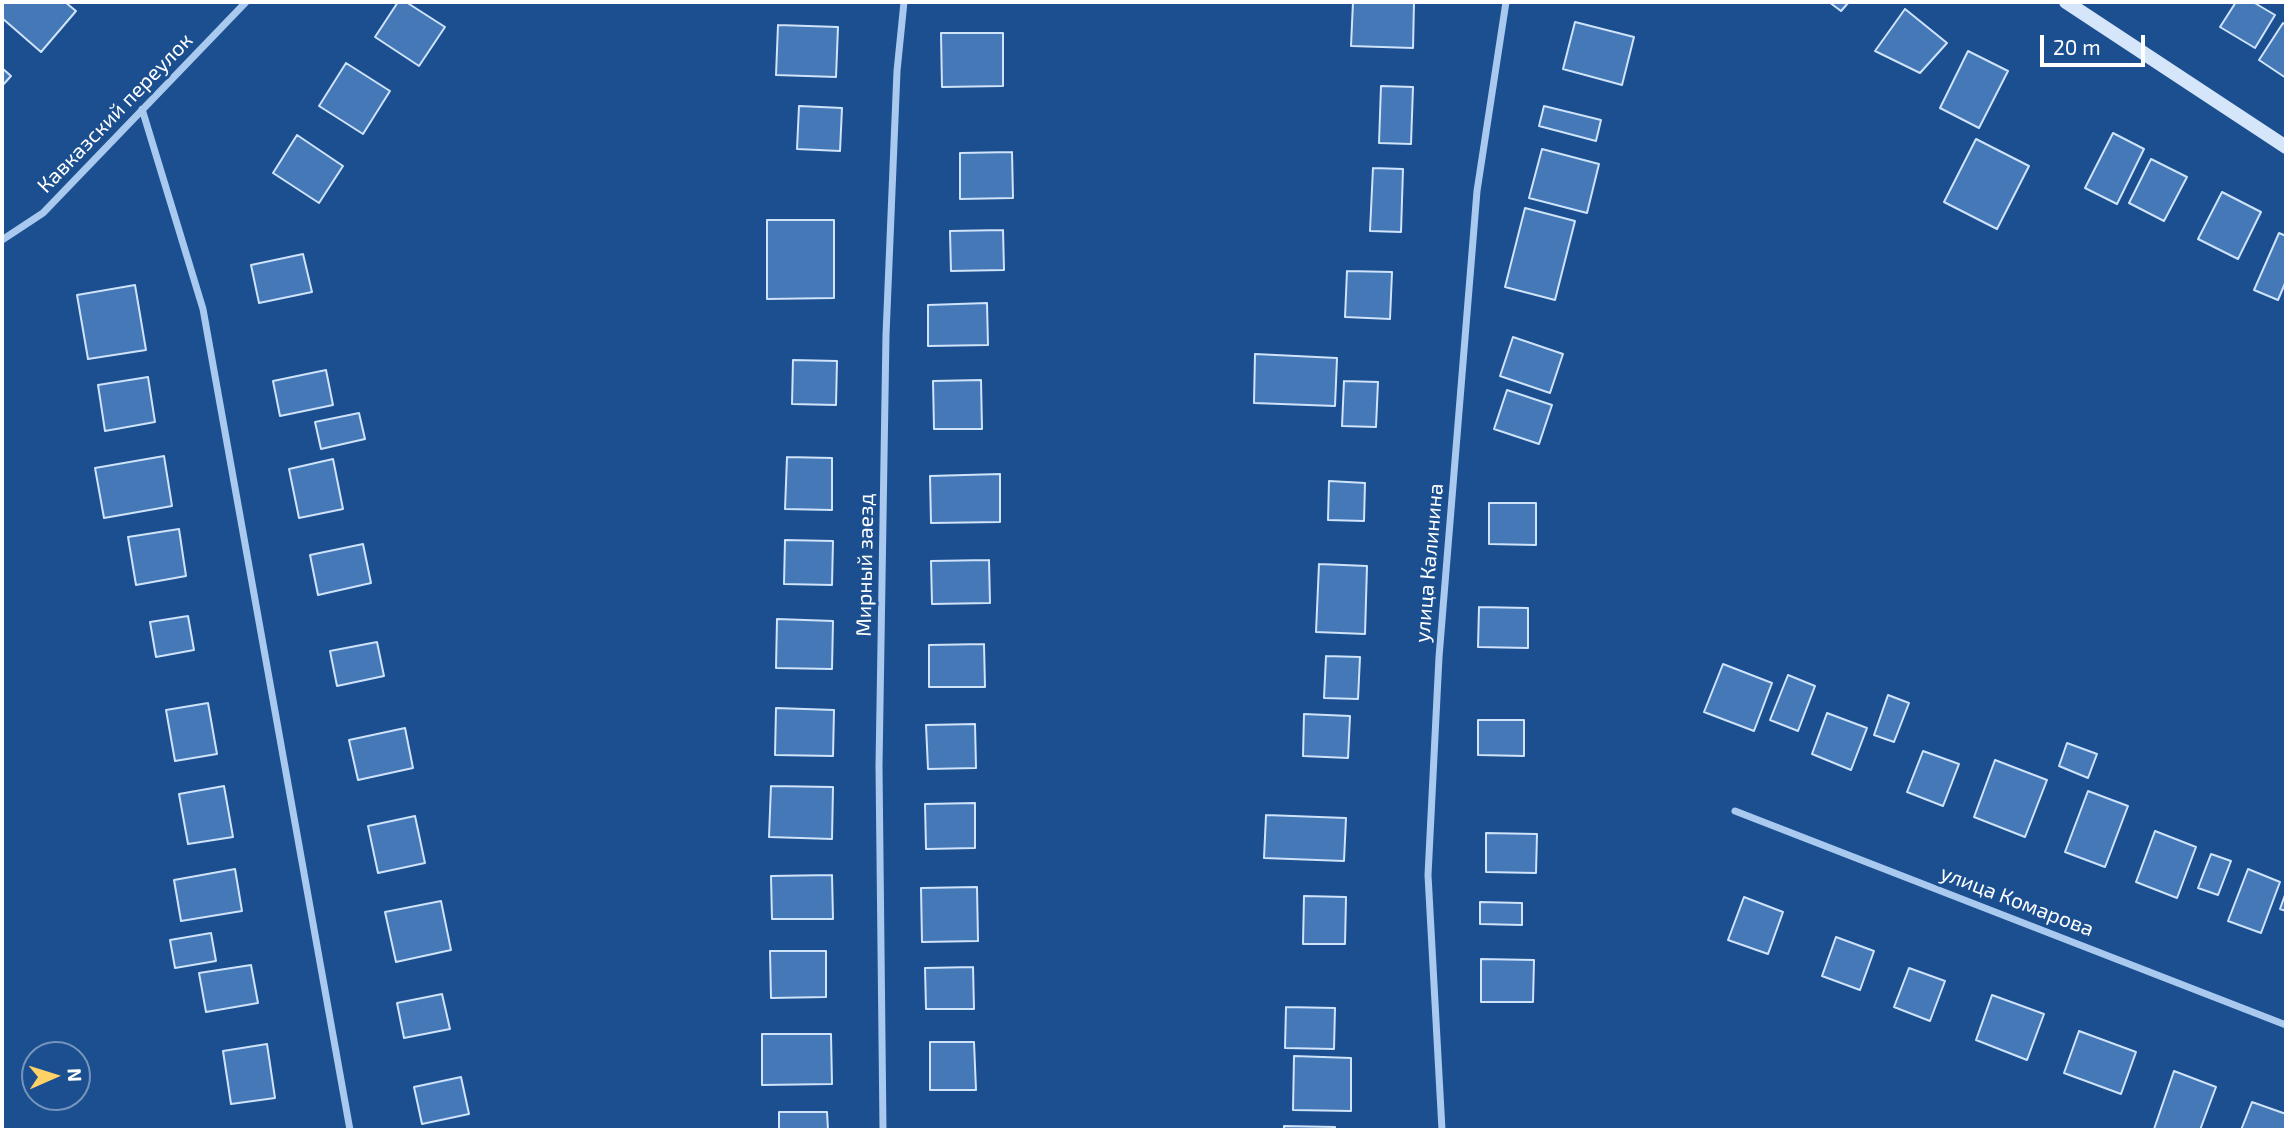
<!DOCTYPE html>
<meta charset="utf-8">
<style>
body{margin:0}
#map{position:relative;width:2288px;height:1132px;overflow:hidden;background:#1b4f8f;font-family:"Exo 2",sans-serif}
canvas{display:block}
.frame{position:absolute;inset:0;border:4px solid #fff;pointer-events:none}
.north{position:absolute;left:21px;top:1041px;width:70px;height:70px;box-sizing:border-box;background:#1b4f8f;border:2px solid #7695bc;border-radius:50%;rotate:87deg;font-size:19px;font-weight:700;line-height:28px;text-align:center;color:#fff}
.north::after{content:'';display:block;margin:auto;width:24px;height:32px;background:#ffd166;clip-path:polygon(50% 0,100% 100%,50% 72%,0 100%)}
.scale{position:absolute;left:2040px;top:35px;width:105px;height:32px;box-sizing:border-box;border:4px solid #fff;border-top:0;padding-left:9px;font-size:21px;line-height:24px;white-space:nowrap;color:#fff;-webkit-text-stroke:5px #1b4f8f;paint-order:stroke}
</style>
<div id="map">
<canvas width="2288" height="1132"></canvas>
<div class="frame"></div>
<div class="north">N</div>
<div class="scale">20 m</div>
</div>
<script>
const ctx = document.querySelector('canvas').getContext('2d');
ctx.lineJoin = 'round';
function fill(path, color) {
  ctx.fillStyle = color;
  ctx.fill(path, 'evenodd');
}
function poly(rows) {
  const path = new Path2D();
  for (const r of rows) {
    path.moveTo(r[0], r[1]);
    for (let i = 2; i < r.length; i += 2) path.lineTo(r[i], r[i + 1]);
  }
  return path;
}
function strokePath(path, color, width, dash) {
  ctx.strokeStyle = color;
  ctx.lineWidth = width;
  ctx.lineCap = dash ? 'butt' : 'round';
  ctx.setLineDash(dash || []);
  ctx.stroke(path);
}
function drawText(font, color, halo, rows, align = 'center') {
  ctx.font = font + ' "Exo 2",sans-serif';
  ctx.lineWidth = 6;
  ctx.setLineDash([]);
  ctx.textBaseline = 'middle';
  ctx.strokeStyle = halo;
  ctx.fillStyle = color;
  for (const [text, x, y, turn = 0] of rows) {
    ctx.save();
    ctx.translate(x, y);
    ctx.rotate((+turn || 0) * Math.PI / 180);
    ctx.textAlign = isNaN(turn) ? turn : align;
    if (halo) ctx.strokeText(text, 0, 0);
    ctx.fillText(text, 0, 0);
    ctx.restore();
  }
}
const building = poly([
 [2,2,65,2,76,11,41,52,2,18,2,2],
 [398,2,406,2,445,27,419,66,375,37,398,2],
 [1353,2,1414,2,1413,48,1351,46,1353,2],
 [1829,2,1849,2,1841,11,1829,2],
 [2236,2,2253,2,2275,15,2255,48,2220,27,2236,2],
 [1905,9,1947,43,1920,73,1875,51,1905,9],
 [1575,22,1634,37,1622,85,1563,69,1575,22],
 [2283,23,2286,25,2286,78,2259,60,2283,23],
 [778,25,838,27,836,77,776,75,778,25],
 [941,33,1003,33,1003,86,942,87,941,33],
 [1968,51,2008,71,1979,128,1940,108,1968,51],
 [346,63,390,91,363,134,319,106,346,63],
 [2,68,11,76,2,86,2,68],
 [1381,86,1413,87,1411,144,1379,143,1381,86],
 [799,106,842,108,840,151,797,149,799,106],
 [1544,106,1601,120,1596,141,1539,126,1544,106],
 [2113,133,2144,149,2117,204,2085,188,2113,133],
 [297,135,343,166,319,203,273,173,297,135],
 [1976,139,2029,166,1997,229,1944,202,1976,139],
 [1542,149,1599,164,1587,213,1529,198,1542,149],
 [1012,152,1013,198,960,199,960,153,1012,152],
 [2151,159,2187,177,2164,221,2129,203,2151,159],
 [1373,168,1403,169,1401,232,1370,231,1373,168],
 [2222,192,2261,212,2238,259,2198,239,2222,192],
 [1525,208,1575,221,1555,300,1505,287,1525,208],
 [767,220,834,220,834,298,767,299,767,220],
 [1003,230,1004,270,951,271,950,231,1003,230],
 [2279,233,2286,236,2286,281,2278,300,2254,290,2279,233],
 [303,254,312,292,259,303,251,265,303,254],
 [1347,271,1392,272,1390,319,1345,317,1347,271],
 [135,285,146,350,88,359,77,295,135,285],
 [987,303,988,345,928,346,928,305,987,303],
 [1513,337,1563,354,1550,393,1500,376,1513,337],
 [1255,354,1337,358,1335,406,1254,403,1255,354],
 [793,360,837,361,836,405,792,404,793,360],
 [326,370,333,405,280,416,273,381,326,370],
 [148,377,155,422,105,431,98,385,148,377],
 [981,380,982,429,934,429,933,381,981,380],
 [1344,381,1378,382,1376,427,1342,426,1344,381],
 [1507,390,1552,405,1539,444,1494,429,1507,390],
 [359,413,365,439,321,449,315,422,359,413],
 [164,456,172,506,104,518,95,468,164,456],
 [787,457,832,458,832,510,785,509,787,457],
 [333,459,343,509,299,518,289,469,333,459],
 [1000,474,1000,522,931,523,930,476,1000,474],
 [1329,481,1365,483,1364,521,1328,520,1329,481],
 [1489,503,1536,503,1536,545,1489,544,1489,503],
 [179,529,186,576,136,585,128,537,179,529],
 [785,540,833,541,832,585,784,584,785,540],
 [363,544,371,583,318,595,310,555,363,544],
 [989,560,990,603,932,604,931,561,989,560],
 [1319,564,1367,566,1365,634,1316,632,1319,564],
 [1479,607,1528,608,1528,648,1478,647,1479,607],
 [188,616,194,650,156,657,150,622,188,616],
 [777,619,833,621,832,669,776,668,777,619],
 [377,642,384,676,337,686,330,651,377,642],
 [984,644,985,687,929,687,929,645,984,644],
 [1326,656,1360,657,1358,699,1324,698,1326,656],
 [1723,664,1772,683,1754,731,1704,712,1723,664],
 [1788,675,1815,686,1798,731,1770,720,1788,675],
 [1888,695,1909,703,1894,742,1874,735,1888,695],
 [208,703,217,754,175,761,166,710,208,703],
 [776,708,834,710,833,756,775,755,776,708],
 [1827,713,1867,728,1851,770,1812,754,1827,713],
 [1304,714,1350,716,1348,758,1303,756,1304,714],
 [1478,720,1524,720,1524,756,1478,755,1478,720],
 [975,724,976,768,928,769,926,725,975,724],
 [405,728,413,768,358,780,349,740,405,728],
 [2067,743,2097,754,2088,778,2059,766,2067,743],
 [1923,751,1959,764,1943,806,1907,792,1923,751],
 [1995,760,2047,780,2025,837,1974,817,1995,760],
 [224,786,233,837,188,844,179,794,224,786],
 [771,786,833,787,832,839,769,837,771,786],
 [2088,791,2128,806,2105,867,2065,852,2088,791],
 [975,803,975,848,926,849,925,804,975,803],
 [1266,815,1346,818,1344,861,1264,858,1266,815],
 [415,816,425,863,378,873,368,826,415,816],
 [2155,831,2196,847,2177,898,2136,882,2155,831],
 [1486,833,1537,834,1536,873,1486,872,1486,833],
 [2211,854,2231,861,2218,895,2198,888,2211,854],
 [235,869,242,911,181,921,174,880,235,869],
 [2248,869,2280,882,2261,933,2228,921,2248,869],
 [832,875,833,919,772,919,771,876,832,875],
 [977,887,978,941,922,942,921,888,977,887],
 [2286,892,2286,911,2280,909,2286,892],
 [1304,896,1346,897,1345,944,1303,944,1304,896],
 [1744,897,1783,912,1768,954,1728,940,1744,897],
 [441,901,451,950,396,962,385,912,441,901],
 [1480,902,1522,903,1522,925,1480,924,1480,902],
 [211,933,216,961,175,968,170,940,211,933],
 [1836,937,1874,951,1860,990,1822,976,1836,937],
 [770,951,826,951,826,997,771,998,770,951],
 [1481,959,1534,960,1533,1002,1481,1002,1481,959],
 [251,965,258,1003,206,1012,199,973,251,965],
 [973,967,974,1009,926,1009,925,968,973,967],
 [1909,968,1945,981,1930,1021,1894,1007,1909,968],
 [442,994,450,1029,404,1038,397,1003,442,994],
 [1992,995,2044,1014,2027,1060,1976,1040,1992,995],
 [1286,1007,1335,1008,1334,1049,1285,1048,1286,1007],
 [2079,1031,2136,1052,2121,1094,2064,1073,2079,1031],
 [762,1034,831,1034,832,1084,762,1085,762,1034],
 [930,1042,974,1042,976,1090,930,1090,930,1042],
 [267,1044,275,1098,231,1104,223,1051,267,1044],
 [1294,1056,1351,1058,1351,1111,1293,1110,1294,1056],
 [2174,1071,2216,1087,2200,1130,2154,1129,2174,1071],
 [461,1077,469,1114,422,1124,414,1087,461,1077],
 [2252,1102,2286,1114,2286,1130,2241,1130,2252,1102],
 [779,1112,827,1112,828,1130,779,1130,779,1112],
 [1284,1126,1335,1127,1335,1130,1284,1130,1284,1126]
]);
fill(building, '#4478b7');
strokePath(building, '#cfe3fa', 2);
strokePath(poly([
 [142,109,203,309,350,1130],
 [2,240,43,213,246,2],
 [1735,811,2286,1025],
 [883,1130,879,766,886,335,897,71,904,2],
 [1442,1130,1428,875,1439,657,1477,191,1506,2]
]), '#a9c9ee', 7);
strokePath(poly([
 [2066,2,2286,147]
]), '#d6e6fa', 14);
drawText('21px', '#fff', '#1b4f8f', [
 ["Кавказский переулок",115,113,-46],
 ["улица Калинина",1429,563,-85],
 ["Мирный заезд",865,565,-89],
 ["улица Комарова",2017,901,21]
]);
</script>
